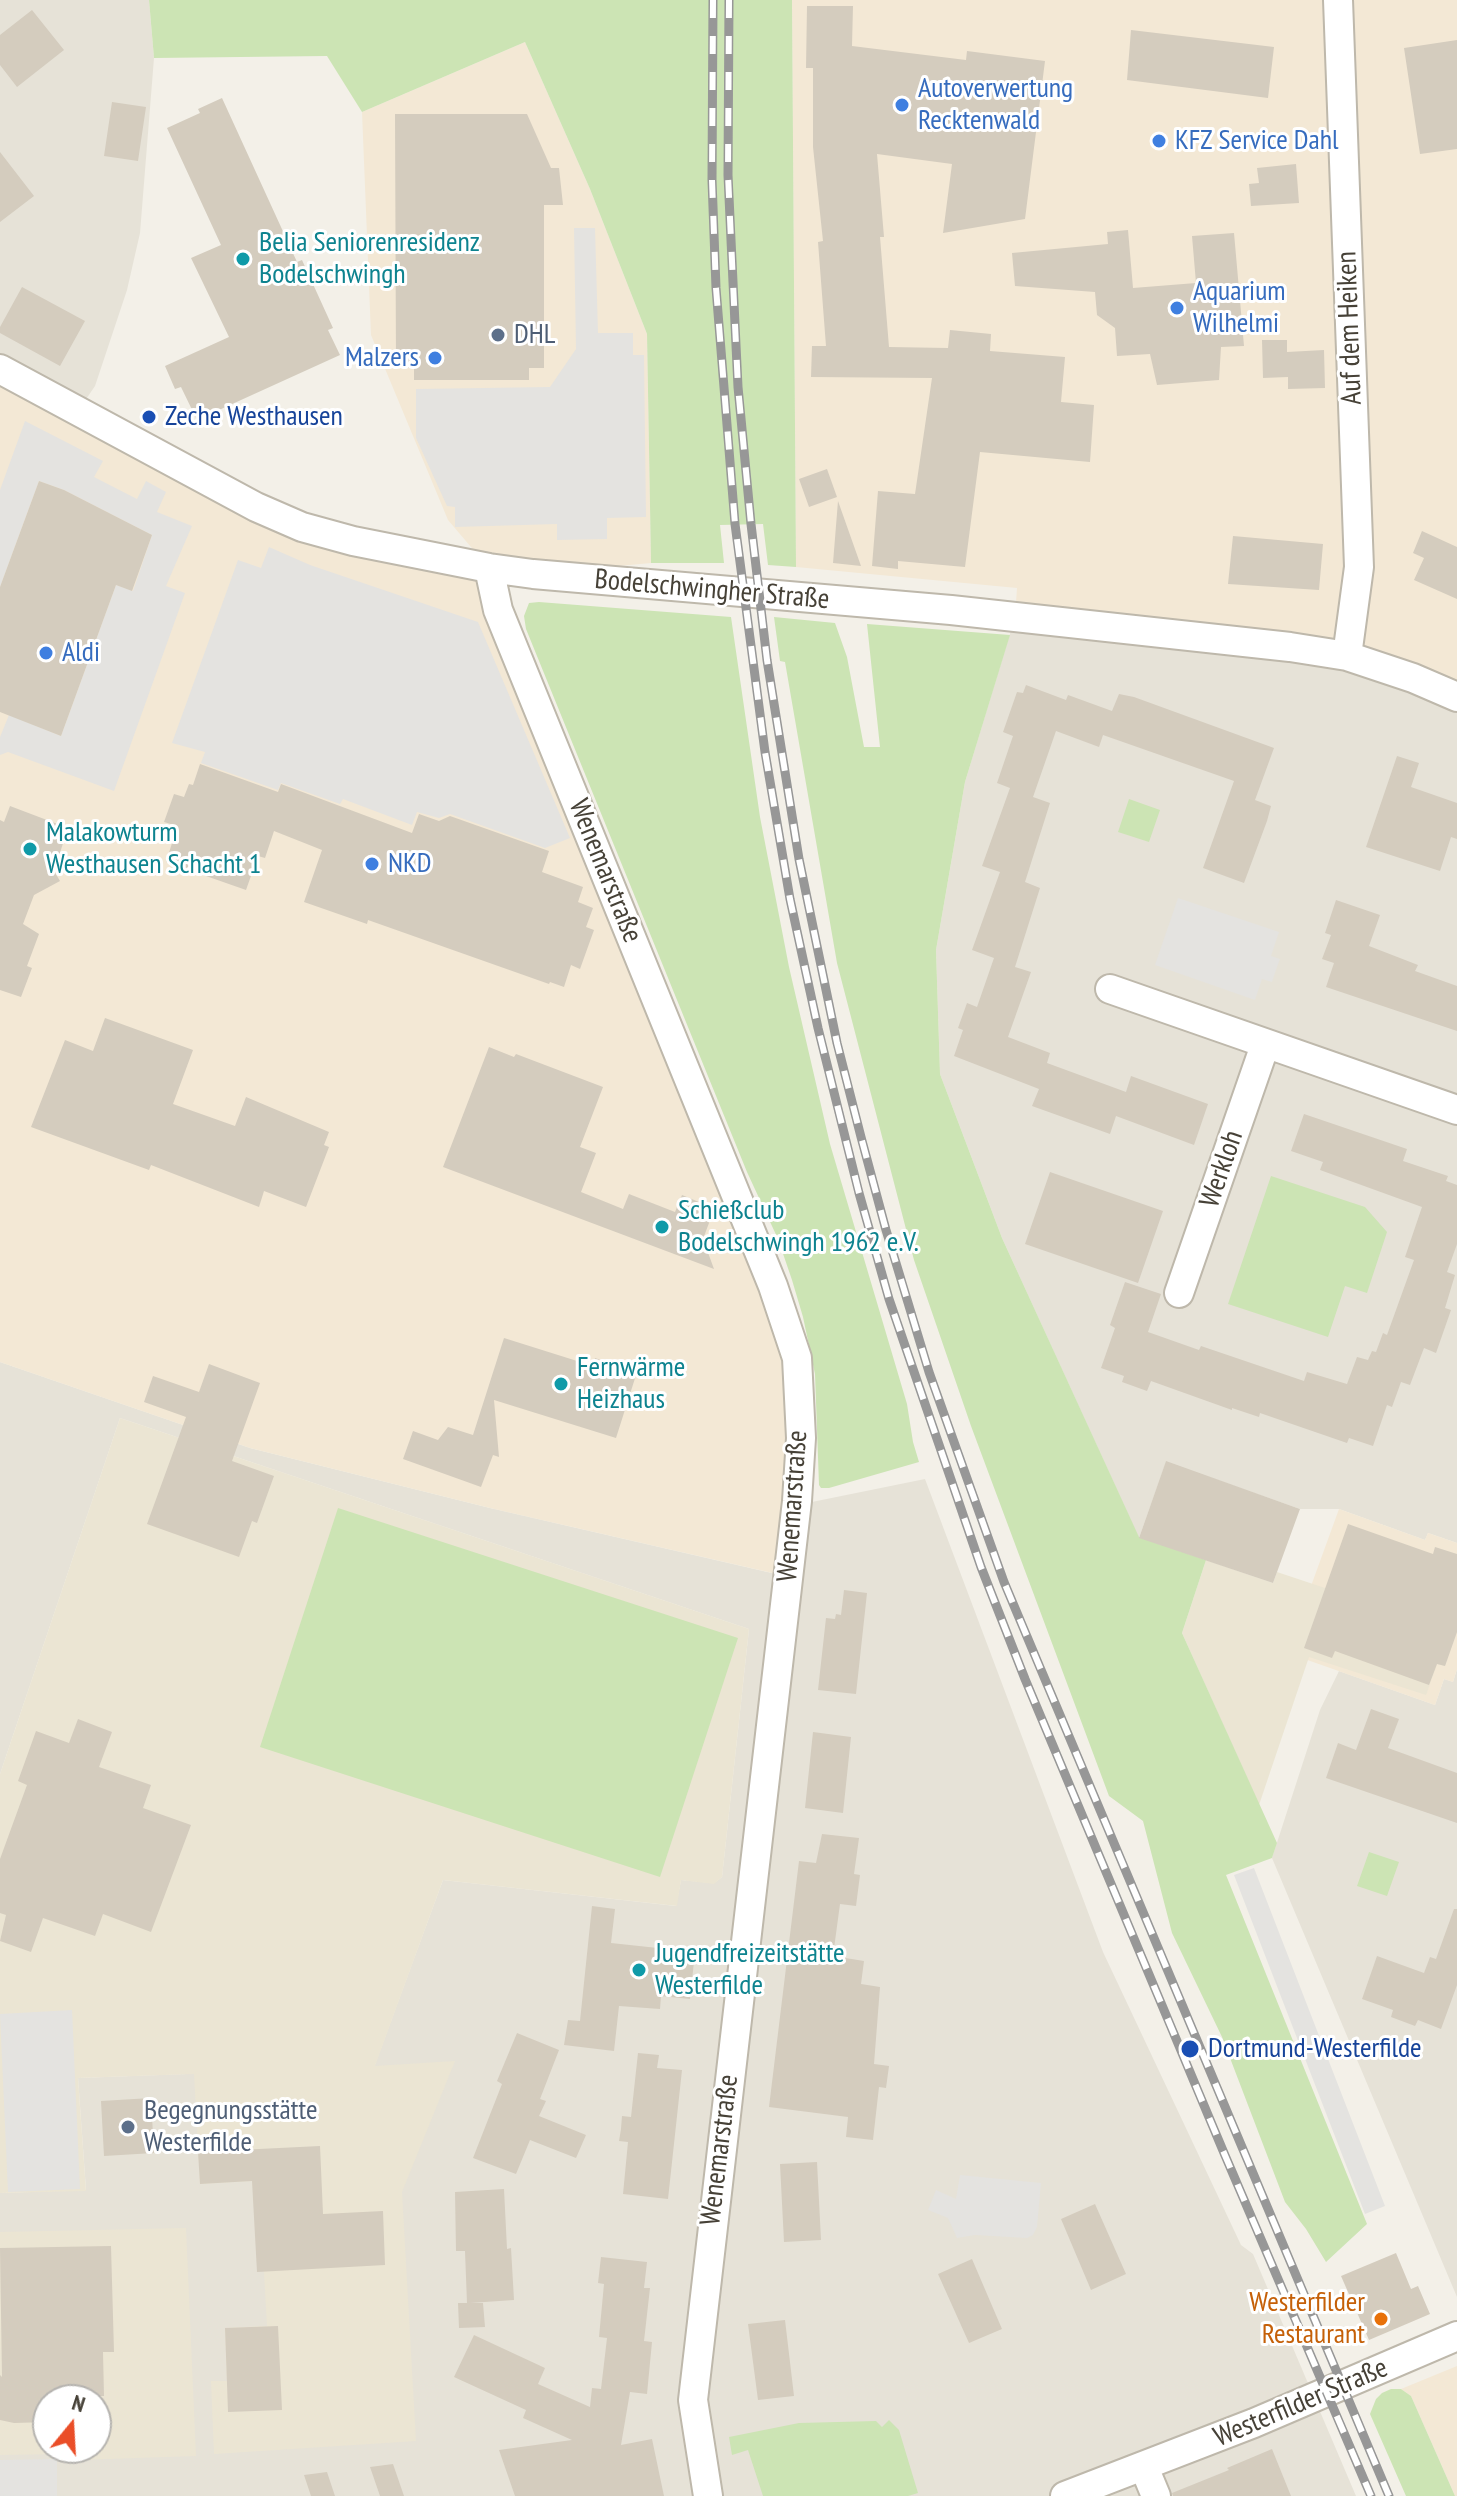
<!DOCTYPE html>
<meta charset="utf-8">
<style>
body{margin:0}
#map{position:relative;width:1457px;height:2496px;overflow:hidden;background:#f3f0e8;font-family:"PT Sans Narrow",sans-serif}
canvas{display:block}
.north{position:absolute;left:32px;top:2384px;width:80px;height:80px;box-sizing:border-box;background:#fff;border:2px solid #b5b3af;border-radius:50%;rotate:18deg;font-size:22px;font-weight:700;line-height:32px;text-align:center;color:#464137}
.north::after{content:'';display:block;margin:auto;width:28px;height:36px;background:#ea4e28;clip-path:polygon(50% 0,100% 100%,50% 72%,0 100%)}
</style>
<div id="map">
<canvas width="1457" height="2496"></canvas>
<div class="north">N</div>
</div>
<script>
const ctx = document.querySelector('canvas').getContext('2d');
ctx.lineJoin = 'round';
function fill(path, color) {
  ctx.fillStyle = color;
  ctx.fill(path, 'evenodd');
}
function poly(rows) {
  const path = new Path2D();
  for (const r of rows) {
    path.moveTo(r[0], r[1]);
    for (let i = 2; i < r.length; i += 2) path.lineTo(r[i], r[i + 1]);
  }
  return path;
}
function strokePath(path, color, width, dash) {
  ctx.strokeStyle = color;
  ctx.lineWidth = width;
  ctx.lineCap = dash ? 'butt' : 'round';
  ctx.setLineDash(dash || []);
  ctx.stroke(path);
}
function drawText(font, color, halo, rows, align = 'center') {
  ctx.font = font + ' "PT Sans Narrow",sans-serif';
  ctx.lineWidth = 6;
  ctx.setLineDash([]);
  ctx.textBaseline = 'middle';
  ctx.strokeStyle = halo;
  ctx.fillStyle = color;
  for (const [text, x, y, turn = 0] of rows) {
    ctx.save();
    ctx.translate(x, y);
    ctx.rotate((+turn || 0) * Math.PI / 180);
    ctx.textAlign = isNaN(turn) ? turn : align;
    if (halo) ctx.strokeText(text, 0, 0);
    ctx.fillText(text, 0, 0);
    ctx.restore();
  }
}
fill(poly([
 [0,0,149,0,154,58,140,233,127,290,95,386,78,411,0,369],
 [1015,617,1230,640,1457,697,1457,1543,1428,1533,1425,1540,1339,1509,1300,1509,1166,1462,1139,1538,1002,1238,940,1074,936,950,965,782],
 [0,1362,250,1448,490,1508,789,1577,802,1504,925,1479,1103,1952,1241,2245,1253,2254,1356,2496,0,2496,0,2193,86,2190,78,2078,374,2067,443,1880,676,1906,681,1880,714,1883,722,1877,749,1629,120,1418,0,1774],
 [48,2400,96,2400,96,2448,48,2448],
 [1457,1669,1457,2297,1272,1858,1320,1710,1339,1671,1435,1705,1444,1679,1453,1682]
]), '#e6e2d7');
fill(poly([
 [792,0,1457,0,1457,697,1413,678,1015,617,1017,588,796,567],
 [525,42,590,189,647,334,651,563,533,574,490,568,797,1358,790,1577,490,1508,250,1448,0,1362,0,369,245,502,488,567,448,520,371,335,362,112],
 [1339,1509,1425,1540,1428,1533,1457,1543,1457,1669,1453,1682,1444,1679,1435,1705,1296,1656,1291,1641],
 [1457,2366,1457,2496,1455,2496,1411,2396,1401,2389]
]), '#f3e8d5');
fill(poly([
 [120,1418,749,1629,722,1877,714,1884,681,1880,677,1906,443,1880,375,2066,455,2061,402,2192,416,2441,214,2454,211,2381,227,2381,225,2328,267,2326,264,2272,252,2181,200,2184,194,2074,78,2078,86,2191,0,2193,0,1774],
 [1206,1560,1273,1583,1277,1572,1457,1632,1445,1666,1437,1664,1426,1695,1309,1657,1259,1805,1182,1633],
 [186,2228,196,2456,76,2460,68,2454,0,2455,0,2232],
 [48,2400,96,2400,96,2448,48,2448]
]), '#ebe5d3');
fill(poly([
 [149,0,792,0,796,567,768,565,763,524,720,525,724,563,651,563,647,334,590,189,525,42,362,112,327,56,154,58],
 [539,602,731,617,760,817,789,967,830,1144,907,1404,913,1442,919,1462,829,1488,821,1488,819,1485,815,1374,803,1317,792,1280,778,1239,747,1172,526,629,524,616,529,603],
 [774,617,835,623,847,657,864,747,880,747,867,624,1010,635,965,782,936,950,940,1074,1002,1238,1139,1537,1206,1560,1182,1633,1277,1843,1272,1858,1226,1875,1367,2224,1326,2262,1306,2229,1285,2202,1222,2037,1172,1933,1143,1821,1109,1796,971,1426,914,1260,837,963,785,662,780,661],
 [1129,799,1160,810,1149,842,1118,832],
 [1271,1176,1365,1207,1387,1232,1367,1293,1345,1286,1328,1337,1228,1304],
 [338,1508,738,1638,660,1877,260,1747],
 [1369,1852,1399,1862,1387,1896,1357,1886],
 [1391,2389,1401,2389,1411,2396,1455,2496,1406,2496,1370,2414,1376,2399,1382,2393],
 [889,2420,899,2430,918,2493,908,2496,763,2496,748,2450,732,2455,729,2437,799,2423,876,2421,882,2427]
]), '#cce4b4');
fill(poly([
 [574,228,595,228,598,333,633,333,633,355,644,355,646,517,607,518,607,539,557,540,557,524,455,527,455,507,447,506,416,438,416,389,550,387,576,349],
 [25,421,103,461,94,477,137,499,146,481,166,492,157,512,192,526,166,586,185,593,114,791,8,752,0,755,0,737,9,715,61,736,116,585,133,591,152,535,64,490,39,481,0,587,0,490],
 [269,547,310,565,478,622,570,838,545,848,450,814,439,818,417,812,412,825,343,799,340,804,281,783,278,790,201,763,205,752,172,743,238,560,261,568],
 [1178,898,1279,932,1271,956,1280,959,1277,967,1272,982,1262,979,1255,1000,1155,965],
 [1254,1868,1385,2206,1365,2214,1234,1875],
 [72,2010,80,2189,8,2192,0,2014],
 [960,2175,1041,2183,1037,2227,1033,2235,1027,2238,975,2235,957,2238,948,2218,928,2210,936,2190,956,2199],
 [57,2459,57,2496,0,2496,0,2460]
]), '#e4e3e0');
fill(poly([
 [807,6,853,6,852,46,966,60,967,51,1045,61,1025,219,943,233,952,164,877,154,884,237,880,237,889,347,948,348,950,330,991,334,990,351,1065,357,1061,402,1094,405,1090,462,980,452,965,567,898,561,898,569,872,566,878,491,915,494,932,378,811,377,812,346,826,346,818,242,823,241,813,147,813,68,806,68],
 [32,10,64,50,17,87,0,65,0,35],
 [1131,30,1274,47,1268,98,1127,80],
 [1457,40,1457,149,1420,154,1404,48],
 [222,98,297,262,302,260,333,328,328,330,340,355,197,420,181,387,175,389,165,366,229,337,191,258,221,245,167,128,200,113,198,109],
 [112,102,146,107,138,161,104,156],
 [395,114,527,114,551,168,559,168,563,205,544,205,544,368,529,368,529,380,414,380,414,368,396,368],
 [0,152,34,196,0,222],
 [1296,164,1299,203,1251,206,1249,184,1259,183,1257,168],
 [1128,230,1133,288,1196,283,1192,236,1234,233,1244,346,1221,347,1219,380,1157,385,1150,354,1117,356,1115,328,1097,315,1095,292,1015,286,1012,253,1108,244,1107,232],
 [22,287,85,321,60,366,0,333,0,327],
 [1262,340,1287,340,1287,352,1324,350,1325,388,1288,389,1288,377,1263,378],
 [827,469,837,497,809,507,799,479],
 [39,481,64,490,152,535,132,591,116,585,61,736,0,712,0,587],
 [838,501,861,566,833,563],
 [1422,531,1457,547,1457,599,1414,580,1424,558,1413,553],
 [1233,536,1323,544,1319,590,1228,584],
 [1026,685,1066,700,1068,695,1112,711,1119,694,1134,697,1274,748,1255,800,1271,806,1267,821,1244,883,1203,868,1234,781,1103,735,1099,747,1056,731,1033,797,1050,803,1025,882,1040,888,1015,967,1031,972,1008,1037,1050,1053,1047,1063,1126,1092,1131,1076,1208,1104,1194,1145,1116,1116,1110,1134,1032,1106,1039,1089,954,1056,963,1030,958,1028,967,1003,977,1007,994,958,972,950,1000,872,982,866,1010,788,997,783,1013,736,1003,732,1017,692,1023,693],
 [1397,756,1419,763,1411,787,1457,803,1457,839,1451,837,1440,871,1366,847],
 [200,764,278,792,281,784,412,833,419,814,439,821,450,816,549,851,542,872,583,887,578,902,593,908,586,927,594,930,580,969,571,965,564,987,550,982,549,984,368,920,367,924,304,902,322,850,274,831,265,858,258,856,246,890,166,862,173,840,169,839,174,825,164,822,174,794,184,797,189,784,193,785],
 [10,806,68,828,54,871,60,881,34,895,23,924,39,934,27,966,32,968,21,997,0,990,0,820,4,822],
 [1336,900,1380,915,1369,946,1418,965,1415,971,1457,986,1457,1031,1326,987,1334,963,1322,959,1331,935,1325,933],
 [105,1018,193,1050,173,1104,235,1126,246,1097,329,1132,324,1145,329,1147,306,1207,264,1191,259,1207,151,1165,149,1170,31,1127,65,1040,93,1051],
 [489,1047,514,1057,516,1054,603,1087,580,1147,596,1153,581,1192,623,1209,629,1194,675,1212,682,1195,699,1202,709,1223,703,1239,714,1269,443,1167],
 [1304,1114,1407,1149,1403,1161,1448,1176,1446,1181,1457,1185,1457,1244,1447,1272,1455,1275,1445,1308,1451,1310,1436,1353,1424,1348,1410,1385,1401,1382,1392,1407,1387,1405,1373,1446,1349,1438,1347,1443,1260,1413,1259,1417,1232,1408,1232,1410,1151,1381,1147,1391,1122,1382,1124,1376,1101,1368,1115,1328,1110,1325,1125,1282,1161,1294,1148,1332,1199,1350,1201,1346,1304,1381,1307,1372,1347,1384,1357,1357,1368,1360,1372,1351,1376,1352,1383,1333,1387,1335,1414,1260,1405,1257,1422,1207,1320,1170,1323,1162,1291,1151],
 [1050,1172,1163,1211,1138,1283,1025,1244],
 [504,1338,593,1366,595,1358,637,1372,616,1438,494,1400,499,1457,493,1455,481,1487,403,1459,413,1431,438,1440,448,1427,473,1435],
 [209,1364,260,1383,232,1461,274,1476,257,1523,252,1521,239,1557,147,1524,186,1417,144,1402,153,1376,199,1392],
 [1166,1461,1300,1509,1273,1583,1139,1538],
 [1348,1524,1433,1554,1435,1547,1457,1554,1457,1632,1445,1666,1437,1664,1429,1685,1335,1651,1332,1658,1304,1648],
 [844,1590,867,1593,856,1694,818,1690,826,1618,835,1619,836,1614,841,1615],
 [1371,1709,1399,1719,1388,1748,1457,1773,1457,1823,1326,1778,1338,1743,1356,1750],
 [78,1719,112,1732,99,1767,151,1785,143,1808,191,1825,151,1932,103,1914,95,1936,43,1918,31,1952,0,1941,6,1915,0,1913,0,1859,27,1785,18,1781,36,1731,69,1743],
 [813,1732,851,1737,843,1813,805,1808],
 [822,1834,859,1838,854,1874,860,1875,856,1906,840,1904,833,1956,864,1961,861,1984,880,1987,874,2064,889,2066,886,2088,879,2087,873,2140,846,2137,848,2117,769,2107,799,1861,816,1863],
 [592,1906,615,1909,611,1943,695,1952,690,1999,661,1996,660,2009,619,2006,614,2051,564,2045,568,2020,580,2021],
 [1454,1909,1457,1909,1457,1985,1441,2029,1418,2020,1415,2026,1391,2017,1393,2010,1362,1999,1377,1956,1424,1973,1430,1957,1436,1959],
 [517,2033,559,2050,540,2099,546,2101,539,2116,586,2135,576,2158,530,2140,516,2174,473,2158,502,2084,497,2081],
 [638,2053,659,2055,657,2068,682,2070,668,2199,623,2194,628,2142,619,2141,621,2129,622,2116,631,2117],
 [151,2098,154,2153,104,2156,101,2101],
 [320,2146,323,2214,383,2211,385,2265,257,2272,252,2181,200,2184,198,2152],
 [817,2162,821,2240,784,2242,780,2164],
 [504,2189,507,2249,511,2248,514,2300,470,2303,483,2303,485,2327,459,2328,458,2303,467,2303,465,2251,456,2251,455,2192],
 [1095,2204,1126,2274,1091,2290,1061,2219],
 [111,2246,114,2352,103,2352,104,2396,53,2397,53,2400,48,2400,48,2422,14,2423,0,2420,0,2375,2,2377,0,2248],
 [1396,2253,1411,2289,1418,2286,1430,2314,1369,2340,1341,2276],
 [601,2257,647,2262,644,2288,650,2288,644,2341,652,2342,647,2394,630,2392,621,2445,652,2439,664,2496,515,2496,499,2450,572,2440,523,2418,526,2410,454,2377,474,2335,545,2368,538,2384,590,2407,592,2388,601,2389,607,2338,599,2337,604,2284,598,2283],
 [972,2259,1002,2329,969,2343,938,2274],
 [785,2320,794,2396,758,2400,748,2324],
 [278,2326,282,2410,228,2412,225,2328],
 [1272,2449,1291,2496,1173,2496,1172,2493,1229,2470,1227,2468],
 [393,2464,404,2496,380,2496,370,2467],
 [327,2472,335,2496,311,2496,304,2475]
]), '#d4ccbe');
const minor = poly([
 [1338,0,1359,567,1347,656],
 [0,369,256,507,302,527,353,541,489,568,533,574,951,610,1290,647,1347,656,1413,678,1457,697],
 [489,568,498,610,773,1286,797,1358,801,1438,797,1501,693,2400,708,2496],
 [1110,989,1457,1110],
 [1179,1293,1265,1045],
 [1144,2467,1156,2496],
 [1065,2496,1254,2423,1457,2336]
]);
strokePath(minor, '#beb8ab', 32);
strokePath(minor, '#fff', 28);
const rail = poly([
 [713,0,712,180,716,288,735,524,765,752,790,899,818,1028,859,1193,889,1299,981,1567,1025,1679,1224,2153,1371,2496],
 [729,0,728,175,731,240,738,387,751,524,767,660,799,859,837,1043,861,1137,886,1230,929,1372,1004,1582,1389,2496]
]);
strokePath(rail, '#979797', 9);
strokePath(rail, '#fff', 6, [18]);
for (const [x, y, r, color] of [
 [902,105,8,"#3f7fe0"],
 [1159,141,8,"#3f7fe0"],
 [243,259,8,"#0f9aa8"],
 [1177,308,8,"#3f7fe0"],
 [498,335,8,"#5c6f8a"],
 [435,358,8,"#3f7fe0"],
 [149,417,8,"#1a4fb4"],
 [46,653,8,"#3f7fe0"],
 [30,849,8,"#0f9aa8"],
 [372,864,8,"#3f7fe0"],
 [662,1227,8,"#0f9aa8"],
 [561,1384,8,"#0f9aa8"],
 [639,1970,8,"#0f9aa8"],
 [1190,2049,10,"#1a4fb4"],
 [128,2127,8,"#5c6f8a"],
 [1381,2319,8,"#e8710a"]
]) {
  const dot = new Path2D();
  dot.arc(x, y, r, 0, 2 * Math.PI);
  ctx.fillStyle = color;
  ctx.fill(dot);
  strokePath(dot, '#fff', 3);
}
drawText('28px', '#366cbe', '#fff', [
 ["Autoverwertung",918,89],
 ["Recktenwald",918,121],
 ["KFZ Service Dahl",1175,141],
 ["Aquarium",1193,292],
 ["Wilhelmi",1193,324],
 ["Malzers",419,358,"right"],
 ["Aldi",62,653],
 ["NKD",388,864]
], 'left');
drawText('28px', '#0d838f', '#fff', [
 ["Belia Seniorenresidenz",259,243],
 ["Bodelschwingh",259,275],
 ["Malakowturm",46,833],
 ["Westhausen Schacht 1",46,865],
 ["Schießclub",678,1211],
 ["Bodelschwingh 1962 e.V.",678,1243],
 ["Fernwärme",577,1368],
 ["Heizhaus",577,1400],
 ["Jugendfreizeitstätte",655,1954],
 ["Westerfilde",655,1986]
], 'left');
drawText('28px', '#464137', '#fff', [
 ["Auf dem Heiken",1350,328,-92],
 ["Bodelschwingher Straße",712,590,5],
 ["Wenemarstraße",605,871,68],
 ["Werkloh",1222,1169,-71],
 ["Wenemarstraße",793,1506,-86],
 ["Wenemarstraße",720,2150,-83],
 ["Westerfilder Straße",1301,2403,-23]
]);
drawText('28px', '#4e5e75', '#fff', [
 ["DHL",514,335],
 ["Begegnungsstätte",144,2111],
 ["Westerfilde",144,2143]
], 'left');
drawText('28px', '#164399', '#fff', [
 ["Zeche Westhausen",165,417],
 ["Dortmund-Westerfilde",1208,2049]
], 'left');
drawText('28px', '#c56008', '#fff', [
 ["Westerfilder",1365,2303],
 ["Restaurant",1365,2335]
], 'right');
</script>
